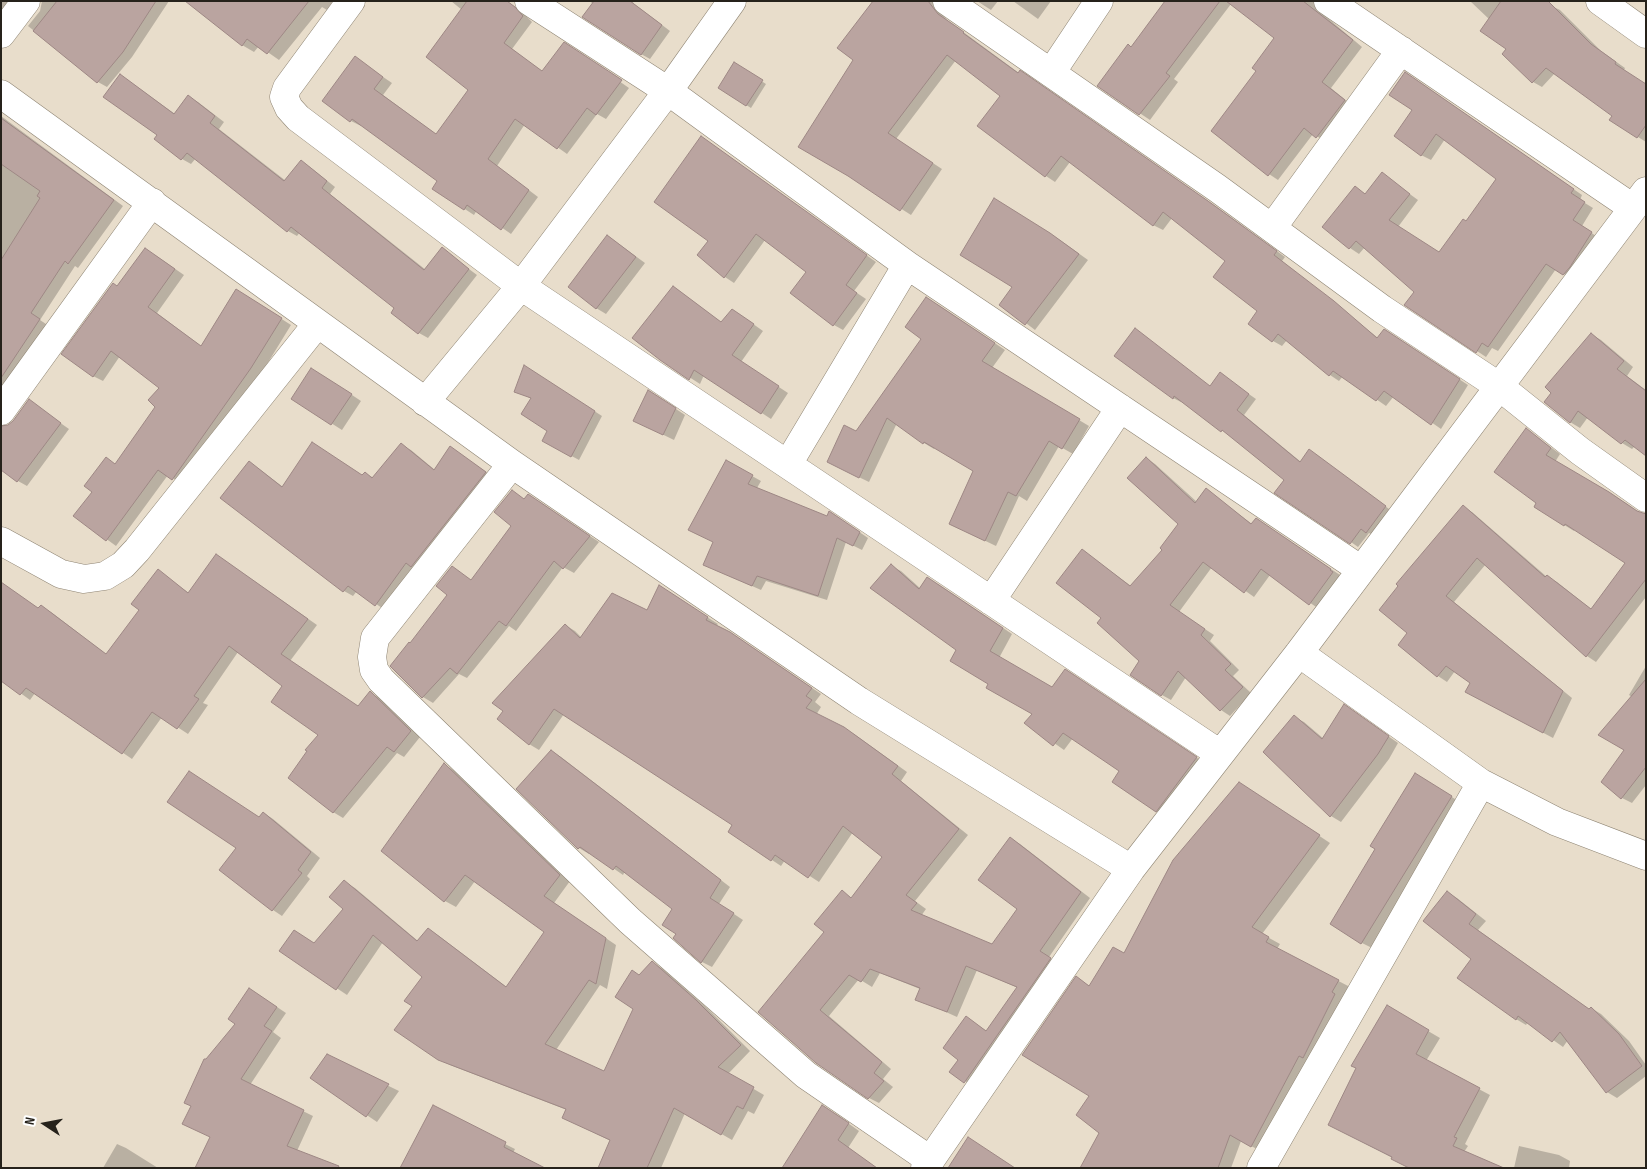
<!DOCTYPE html>
<style>
body{margin:0}
#map{position:relative;width:1647px;height:1169px;overflow:hidden;background:#e8ddcb;font-family:"Sofia Sans Condensed",sans-serif}
canvas{display:block}
.frame{position:absolute;inset:0;border:2px solid #26221b;pointer-events:none}
.north{position:absolute;left:20px;top:1099px;width:50px;height:50px;-webkit-text-stroke:4px #fff;paint-order:stroke;rotate:281deg;font-size:14px;font-weight:700;line-height:20px;text-align:center;color:#26221b}
.north::after{content:'';display:block;margin:auto;width:18px;height:22px;background:#26221b;clip-path:polygon(50% 0,100% 100%,50% 72%,0 100%)}
</style>
<div id="map">
<canvas width="1647" height="1169"></canvas>
<div class="frame"></div>
<div class="north">N</div>
</div>
<script>
const ctx = document.querySelector('canvas').getContext('2d');
ctx.lineJoin = 'round';
function fill(path, color) {
  ctx.fillStyle = color;
  ctx.fill(path, 'evenodd');
}
function poly(rows) {
  const path = new Path2D();
  for (const r of rows) {
    path.moveTo(r[0], r[1]);
    for (let i = 2; i < r.length; i += 2) path.lineTo(r[i], r[i + 1]);
  }
  return path;
}
function strokePath(path, color, width, dash) {
  ctx.strokeStyle = color;
  ctx.lineWidth = width;
  ctx.lineCap = dash ? 'butt' : 'round';
  ctx.setLineDash(dash || []);
  ctx.stroke(path);
}
fill(poly([
 [1,1,20,1,1,26],
 [42,1,54,1,71,14,79,1,169,1,132,57,107,87,98,82,28,26,40,11],
 [204,1,333,1,327,10,322,7,279,60,259,46,254,52,242,45],
 [451,1,507,1,524,14,532,22,512,49,543,72,573,49,629,88,606,119,597,114,567,154,525,124,497,166,538,197,511,234,477,210,474,215,434,189,439,181,362,125,361,126,351,121,324,100,355,58,392,83,383,95,437,135,470,89,462,10],
 [590,1,634,1,633,3,670,31,650,59,641,54],
 [875,1,942,1,942,14,947,20,1019,73,1029,77,1218,208,1285,257,1282,261,1378,338,1394,336,1468,385,1441,429,1394,396,1386,406,1343,376,1339,381,1330,375,1287,340,1282,346,1273,341,1259,311,1227,260,1172,218,1163,230,1153,225,1070,162,1055,182,1046,176,1002,96,956,60,896,139,942,169,911,215,848,175,855,60],
 [977,1,998,1,991,10],
 [1013,1,1051,1,1038,19],
 [1167,1,1323,1,1322,6,1324,15,1362,47,1331,88,1354,107,1327,142,1313,134,1278,180,1269,174,1258,71,1276,38,1231,4,1174,79,1178,82,1150,120,1099,86,1132,48],
 [1470,1,1541,1,1560,10,1601,51,1625,68,1624,70,1646,85,1646,142,1611,120,1614,115,1555,73,1542,87,1533,82,1508,49,1490,20],
 [735,64,766,84,751,108,719,88],
 [1415,79,1582,195,1580,200,1593,208,1582,226,1600,239,1573,280,1556,269,1498,351,1492,348,1486,357,1477,351,1415,292,1365,247,1359,254,1350,248,1324,227,1355,188,1366,194,1382,174,1418,200,1398,227,1440,254,1466,222,1497,178,1445,139,1431,160,1421,155,1413,110],
 [129,81,175,114,189,97,198,102,224,122,219,129,286,181,301,162,310,167,335,187,330,194,426,270,442,249,477,275,428,338,419,333,396,308,300,232,297,236,288,231,196,158,191,164,182,159,159,135],
 [1,116,123,206,78,268,75,266,40,320,49,326,1,402],
 [710,143,876,262,854,291,866,299,843,330,834,325,808,272,765,240,734,283,725,277,699,254,709,241],
 [1004,205,1060,240,1088,260,1035,330,1001,304,1014,287],
 [608,236,645,263,606,314,596,308],
 [155,255,184,275,157,313,202,347,246,296,291,325,261,374,182,484,168,475,116,546,75,516,116,464,157,407,161,387,120,356,103,381,93,376,118,287],
 [674,287,722,323,742,316,763,331,741,362,788,393,771,419,704,375,700,384,661,359],
 [937,304,1005,350,992,368,1089,426,1073,454,1059,446,1027,501,1019,496,996,546,950,524,975,471,935,447,934,449,924,443,897,423,869,482,838,467,856,432,922,338],
 [1591,334,1601,340,1633,367,1627,376,1646,390,1646,454,1635,446,1632,449,1622,443,1588,417,1580,428,1570,422],
 [1115,356,1211,387,1220,374,1256,399,1244,415,1301,462,1317,455,1393,512,1375,536,1369,533,1358,547,1351,542,1285,480,1229,435,1182,401,1181,402,1173,398],
 [532,371,602,416,579,460,544,441,549,430,532,399,515,391],
 [322,375,361,401,342,430,293,399],
 [658,397,685,415,674,440,635,421],
 [29,401,69,429,27,486,18,481,7,427,15,421],
 [1526,429,1560,454,1555,462,1626,503,1640,513,1646,520,1646,597,1596,662,1587,656,1486,564,1454,602,1572,698,1553,738,1476,697,1472,683,1455,671,1447,682,1438,676,1399,645,1409,633,1463,507,1472,512,1547,577,1557,582,1592,610,1627,563,1575,529,1574,531,1535,507,1538,503],
 [401,445,411,450,435,470,451,448,495,478,385,610,357,591,353,596,344,591,258,468,283,487,363,476,365,473,374,478],
 [1146,458,1155,464,1197,502,1206,490,1252,524,1265,525,1340,575,1339,576,1342,579,1319,609,1270,575,1254,597,1212,567,1179,612,1214,635,1210,641,1239,670,1233,676,1251,693,1230,716,1221,710,1186,677,1171,700,1162,695,1141,661,1103,618,1082,550,1131,586,1164,549,1180,524],
 [727,462,761,481,757,488,828,517,839,518,868,538,862,550,846,542,827,600,766,581,761,590,705,565,714,542],
 [512,491,525,500,538,501,599,542,574,573,563,567,516,631,509,626,467,678,459,674,433,703,423,697,392,666,472,581,513,526],
 [217,555,317,625,290,661,359,707,370,693,380,698,420,737,404,757,397,753,343,818,333,812,319,735,284,685,238,652,203,703,208,705,188,734,162,717,132,759,35,693,30,700,1,679,1,583,39,609,41,607,51,612,107,655,141,609,158,571,189,593],
 [891,566,901,571,921,589,938,584,1012,634,999,658,1052,688,1076,677,1206,764,1166,816,1157,811,1121,771,1073,738,1064,750,1026,723,1033,713,990,684,958,650],
 [669,593,718,624,716,626,740,639,821,694,815,702,821,707,816,715,854,734,907,772,901,781,968,835,915,901,926,909,921,916,992,946,1018,909,1010,838,1020,844,1090,898,1049,957,1060,965,975,1088,951,1071,960,1059,966,1018,987,1031,1018,988,977,970,957,1017,917,999,920,989,880,973,872,987,859,979,829,1016,891,1069,883,1079,893,1087,879,1103,869,1098,760,1012,826,931,842,892,852,898,883,857,853,832,819,882,785,860,781,866,772,860,734,825,564,714,539,750,529,744,565,625,575,631,582,638,647,611],
 [1646,666,1646,785,1632,803,1622,798,1632,697,1629,695],
 [1354,712,1398,743,1389,759,1341,822,1331,816,1294,717,1304,722,1324,739],
 [551,751,561,757,730,887,719,904,743,920,712,967,702,962,675,938,678,934,674,909,625,871,623,875,590,852,589,854,579,848],
 [445,765,455,771,570,881,554,903,616,945,607,989,600,985,556,1050,604,1073,635,1009,640,976,652,962,663,969,707,1008,750,1051,728,1074,764,1095,754,1114,748,1111,732,1140,685,1113,661,1168,603,1168,611,1141,563,1118,567,1110,450,1065,438,1059,424,977,383,942,347,995,281,951,295,931,315,944,345,909,344,882,355,888,418,941,428,929,439,936,508,988,546,932,475,881,456,907,445,901],
 [1426,780,1461,803,1372,948,1362,943,1377,849],
 [1240,783,1330,843,1262,934,1280,944,1277,949,1350,987,1263,1152,1241,1141,1231,1168,1081,1168,1101,1133,1090,1095,1076,978,1090,986,1124,955],
 [264,813,273,819,320,858,307,876,310,879,282,916,273,910,260,818],
 [1447,892,1457,898,1486,921,1478,930,1590,1010,1591,1008,1601,1014,1629,1041,1646,1065,1646,1076,1617,1098,1607,1092,1568,1040,1563,1047,1528,1022,1526,1025,1516,1019,1473,959],
 [259,995,286,1013,273,1032,281,1038,250,1085,313,1116,297,1151,211,1137,192,1106,206,1061],
 [1387,1007,1440,1038,1426,1061,1490,1095,1465,1144,1468,1146,1464,1152,1412,1168,1341,1131],
 [327,1056,399,1091,377,1122,312,1078],
 [834,1113,859,1131,848,1148,877,1168,800,1168],
 [117,1144,126,1148,158,1168,103,1168],
 [505,1144,515,1149,513,1153,402,1168],
 [1519,1146,1559,1155,1570,1161,1569,1168,1514,1168]
]), '#0003');
const building = poly([
 [57,1,156,1,123,52,97,83,33,31,57,1],
 [185,1,309,1,267,54,247,39,242,46,185,1],
 [467,1,507,1,515,7,523,16,504,43,542,71,564,42,622,80,596,115,587,108,557,149,515,119,488,159,529,190,501,230,467,205,464,210,432,189,437,181,352,119,350,122,322,101,355,56,383,77,374,89,436,134,468,90,426,57,467,1],
 [594,1,630,1,662,25,641,55,582,17,594,1],
 [873,1,928,1,938,14,964,32,963,33,1018,73,1020,70,1208,201,1277,251,1274,255,1334,301,1377,338,1384,329,1460,379,1431,425,1384,391,1376,401,1333,371,1329,376,1278,334,1272,342,1248,324,1257,311,1213,277,1225,261,1163,212,1153,226,1061,156,1045,177,977,126,1000,96,947,55,888,133,933,163,900,211,848,176,798,147,853,60,837,48,873,1],
 [1165,1,1220,1,1166,73,1170,76,1139,115,1097,86,1128,44,1131,47,1165,1],
 [1226,1,1303,1,1353,40,1322,82,1345,100,1316,138,1304,128,1268,176,1211,131,1256,71,1252,68,1274,38,1226,1],
 [1501,1,1548,1,1591,44,1616,62,1615,64,1646,84,1646,125,1637,138,1609,120,1612,116,1546,68,1532,83,1502,54,1506,49,1480,31,1501,1],
 [734,62,763,80,746,106,718,88,734,62],
 [1405,72,1574,189,1571,193,1585,202,1573,220,1592,232,1570,267,1563,275,1546,264,1488,347,1482,343,1476,353,1404,305,1414,292,1356,241,1349,249,1322,227,1355,186,1365,194,1382,172,1410,194,1389,220,1439,252,1463,219,1466,221,1496,179,1436,134,1421,156,1394,136,1412,110,1389,95,1405,72],
 [120,74,174,114,188,95,215,116,210,123,284,181,301,160,327,181,322,188,424,270,442,247,469,269,418,334,391,313,394,308,291,227,287,232,187,153,181,160,154,139,157,135,103,97,120,74],
 [1,118,114,200,68,264,65,261,31,313,40,319,1,378,1,260,40,198,37,196,40,191,1,164,1,118],
 [701,136,867,255,846,285,857,293,833,326,790,293,806,272,756,234,724,278,697,255,708,241,654,202,701,136],
 [994,198,1050,233,1079,254,1025,325,999,305,1012,287,960,255,994,198],
 [607,235,636,257,596,309,568,287,607,235],
 [145,248,175,269,148,307,201,346,236,289,282,318,251,368,172,480,158,470,106,541,73,516,92,492,84,486,106,457,115,464,155,407,148,400,159,388,111,351,93,377,61,354,113,283,117,286,145,248],
 [673,286,721,322,732,309,754,324,732,355,779,386,761,414,694,370,689,380,660,360,632,338,673,286],
 [926,297,995,343,982,361,1080,419,1062,449,1049,441,1016,496,1008,492,985,541,949,524,973,471,924,442,923,444,887,418,859,478,827,462,844,425,856,431,921,339,905,327,926,297],
 [1135,328,1210,386,1220,372,1249,394,1237,410,1300,462,1309,449,1386,506,1366,533,1361,529,1350,544,1274,493,1284,480,1222,430,1221,432,1174,396,1173,399,1114,356,1135,328],
 [1591,333,1624,361,1617,369,1646,391,1646,456,1625,440,1621,444,1578,411,1570,423,1544,402,1551,393,1545,387,1591,333],
 [524,365,595,411,571,457,542,441,547,431,521,414,531,398,514,392,524,365],
 [311,368,352,394,331,425,291,399,311,368],
 [648,390,676,408,663,435,633,421,648,390],
 [29,399,61,423,17,482,1,470,1,426,8,425,13,421,29,399],
 [1526,428,1551,448,1546,455,1609,492,1637,511,1646,514,1646,579,1586,657,1477,558,1446,596,1563,691,1543,733,1465,692,1470,683,1446,666,1437,677,1398,645,1407,633,1379,610,1398,586,1396,584,1463,505,1545,577,1547,575,1591,609,1625,563,1565,524,1564,526,1534,507,1536,503,1494,472,1526,428],
 [312,442,362,475,365,472,372,478,401,443,434,470,450,446,486,472,411,567,406,563,375,606,348,586,343,592,220,498,249,461,282,487,312,442],
 [1146,457,1195,503,1206,488,1251,524,1256,518,1331,569,1330,570,1333,572,1309,605,1261,569,1244,593,1203,562,1170,605,1205,629,1201,635,1231,664,1225,670,1243,687,1220,711,1178,671,1161,696,1130,675,1139,661,1097,623,1101,618,1056,583,1082,549,1130,586,1162,550,1160,548,1178,524,1127,478,1146,457],
 [726,460,753,475,748,484,827,516,829,511,860,532,853,546,837,538,818,596,757,576,752,586,703,565,713,542,688,530,726,460],
 [512,490,524,499,528,494,590,536,563,569,554,561,506,626,499,621,457,674,450,668,422,698,390,666,409,642,410,643,447,595,436,586,452,566,471,580,511,526,494,512,512,490],
 [216,554,308,619,281,654,358,706,370,691,411,731,394,752,387,747,333,813,288,778,307,751,305,750,318,735,271,702,282,686,229,646,194,696,199,699,177,729,152,712,122,754,26,688,20,695,1,681,1,582,38,608,41,605,106,654,139,610,131,604,158,569,188,593,216,554],
 [891,564,919,589,927,577,1003,628,990,651,1052,687,1065,669,1197,757,1156,812,1112,782,1119,771,1063,733,1053,746,1024,723,1032,714,986,688,988,684,950,661,956,650,870,588,891,564],
 [659,585,708,617,706,620,730,632,812,688,806,696,812,700,806,708,844,727,898,766,892,774,959,829,906,895,917,903,911,910,992,944,1017,909,978,880,1010,837,1081,892,1040,951,1051,958,964,1083,949,1072,958,1060,943,1048,966,1016,986,1031,1017,987,966,966,947,1012,915,1000,920,988,870,969,861,982,849,975,820,1010,882,1062,874,1073,884,1081,868,1099,816,1063,758,1012,824,932,814,924,842,890,851,898,882,857,843,826,808,878,775,855,771,861,728,832,732,825,554,709,529,745,497,719,503,711,492,703,565,624,580,638,612,593,647,610,659,585],
 [1646,679,1646,767,1621,799,1601,782,1624,750,1598,735,1646,679],
 [1344,704,1389,736,1378,754,1330,817,1263,752,1294,715,1322,739,1344,704],
 [551,750,721,880,710,898,734,913,701,963,673,938,676,934,662,925,672,909,616,866,613,870,580,847,578,849,516,789,551,750],
 [444,763,560,875,544,896,606,938,596,984,589,980,545,1044,604,1071,633,1009,615,997,632,970,639,975,652,961,696,1000,741,1045,718,1067,754,1087,743,1109,737,1106,721,1135,674,1108,647,1168,598,1168,610,1140,562,1118,566,1109,438,1060,394,1030,412,1006,404,1001,422,977,373,935,336,990,279,951,294,930,314,943,343,909,329,897,344,880,417,941,428,928,506,987,544,932,465,875,444,902,381,851,444,763],
 [189,771,259,817,263,812,311,852,298,870,302,873,272,911,219,870,236,848,167,802,189,771],
 [1415,773,1452,796,1361,944,1330,924,1375,849,1370,846,1415,773],
 [1239,782,1320,835,1252,927,1269,937,1266,942,1339,980,1332,992,1335,994,1303,1058,1299,1056,1251,1147,1230,1135,1218,1168,1080,1168,1099,1133,1076,1115,1089,1096,1022,1055,1076,976,1089,986,1113,947,1124,953,1173,860,1239,782],
 [1447,891,1476,914,1469,924,1589,1009,1591,1007,1619,1034,1642,1066,1606,1093,1560,1032,1552,1042,1518,1016,1516,1020,1457,978,1471,959,1423,921,1447,891],
 [249,988,277,1007,264,1026,272,1031,241,1079,304,1110,287,1146,339,1166,338,1168,195,1168,210,1137,182,1124,191,1106,184,1103,204,1059,206,1059,235,1024,228,1019,249,988],
 [1387,1005,1429,1030,1416,1054,1480,1088,1454,1137,1457,1138,1453,1146,1504,1168,1409,1168,1391,1159,1392,1157,1328,1125,1356,1068,1351,1066,1387,1005],
 [327,1054,389,1084,366,1117,310,1078,327,1054],
 [433,1105,506,1142,504,1147,545,1168,400,1168,433,1105],
 [822,1105,849,1123,838,1140,877,1168,782,1168,822,1105],
 [968,1137,1015,1168,948,1168,968,1137]
]);
fill(building, '#baa4a0');
strokePath(building, '#9d8784', 1);
const minor = poly([
 [351,1,287,88,284,97,289,108,298,118,521,286,1220,754],
 [529,1,668,91,907,265,1360,569],
 [947,1,1217,188,1382,309,1500,387,1580,451,1646,498],
 [1328,1,1633,208],
 [1600,1,1646,34],
 [1,34,26,1],
 [1051,73,1099,1],
 [1,94,512,464,859,701,1131,869],
 [1272,228,1401,50],
 [425,402,521,286,676,80,732,1],
 [1,411,152,202],
 [512,464,375,638,372,657,374,670,381,680,630,921,806,1075,930,1160],
 [788,464,907,265],
 [1,541,61,574,84,579,105,576,123,565,137,550,317,324],
 [991,601,1120,408],
 [1299,653,1481,783,1557,822,1646,856],
 [925,1168,1131,869,1299,653,1646,191],
 [1261,1168,1481,783]
]);
strokePath(minor, '#8e8473', 29);
strokePath(minor, '#fff', 28);
</script>
